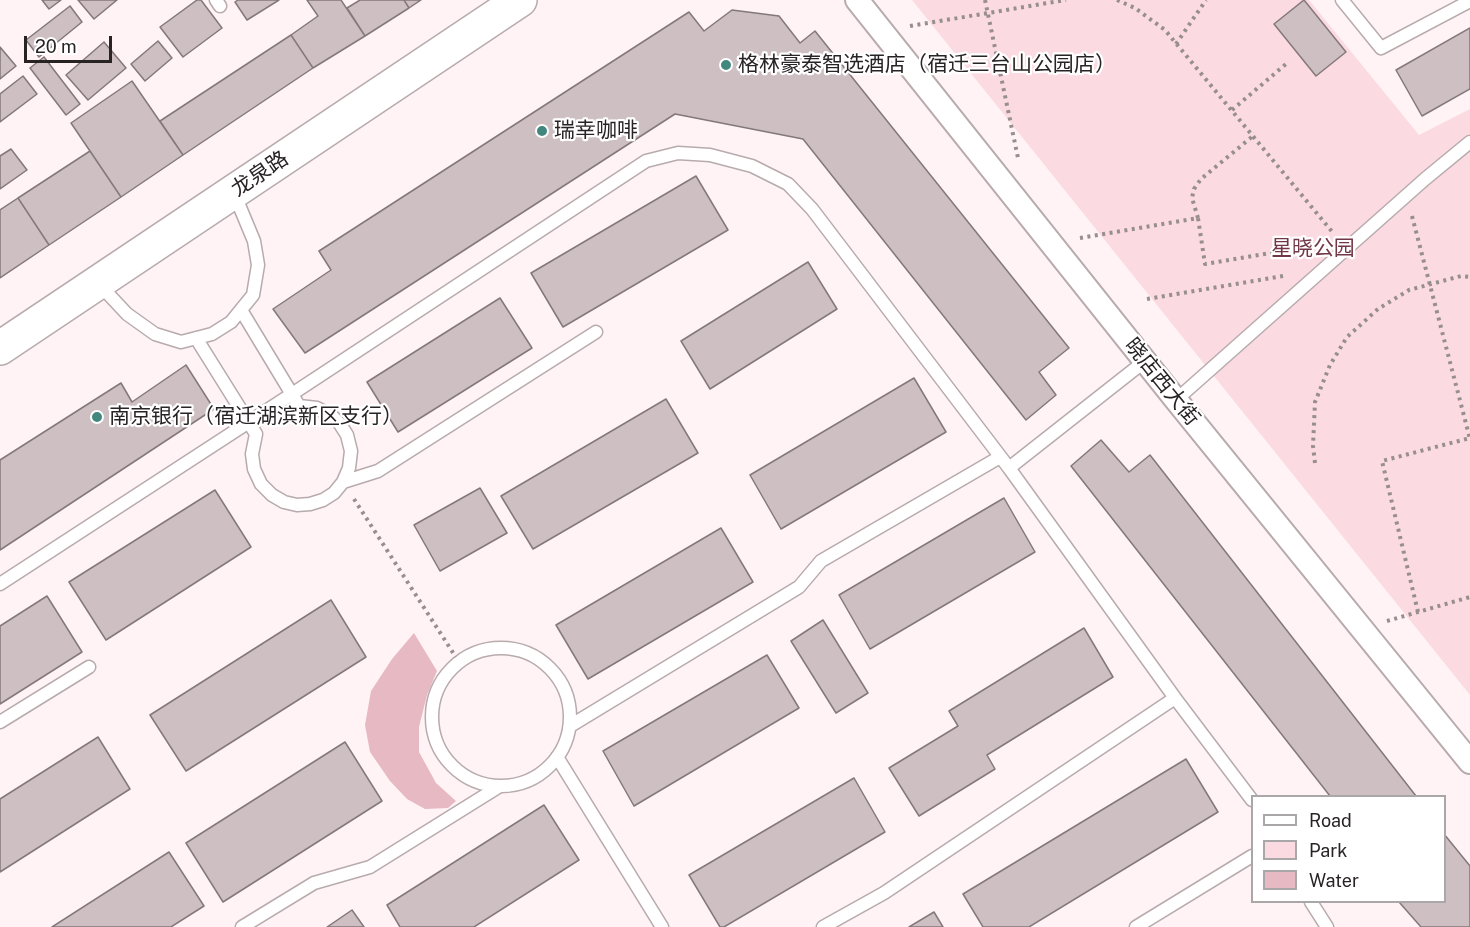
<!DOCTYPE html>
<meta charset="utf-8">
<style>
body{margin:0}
#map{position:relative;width:1470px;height:927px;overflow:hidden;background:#fff3f5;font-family:"Public Sans",sans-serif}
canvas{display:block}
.legend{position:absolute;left:1251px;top:795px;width:195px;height:108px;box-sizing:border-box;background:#fff;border:2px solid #a9a7a7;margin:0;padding:8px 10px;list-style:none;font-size:18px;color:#282324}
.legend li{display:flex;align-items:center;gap:12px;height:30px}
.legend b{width:30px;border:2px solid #a9a7a7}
.scale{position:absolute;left:24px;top:36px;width:88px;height:27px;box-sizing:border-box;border:3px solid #282324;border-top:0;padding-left:8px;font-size:18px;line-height:21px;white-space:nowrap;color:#282324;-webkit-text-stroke:4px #fff;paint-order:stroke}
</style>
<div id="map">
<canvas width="1470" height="927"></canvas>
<ul class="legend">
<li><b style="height:8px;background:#fff"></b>Road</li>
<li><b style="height:16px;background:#fbdbe1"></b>Park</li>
<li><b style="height:16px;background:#e7b9c2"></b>Water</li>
</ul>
<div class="scale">20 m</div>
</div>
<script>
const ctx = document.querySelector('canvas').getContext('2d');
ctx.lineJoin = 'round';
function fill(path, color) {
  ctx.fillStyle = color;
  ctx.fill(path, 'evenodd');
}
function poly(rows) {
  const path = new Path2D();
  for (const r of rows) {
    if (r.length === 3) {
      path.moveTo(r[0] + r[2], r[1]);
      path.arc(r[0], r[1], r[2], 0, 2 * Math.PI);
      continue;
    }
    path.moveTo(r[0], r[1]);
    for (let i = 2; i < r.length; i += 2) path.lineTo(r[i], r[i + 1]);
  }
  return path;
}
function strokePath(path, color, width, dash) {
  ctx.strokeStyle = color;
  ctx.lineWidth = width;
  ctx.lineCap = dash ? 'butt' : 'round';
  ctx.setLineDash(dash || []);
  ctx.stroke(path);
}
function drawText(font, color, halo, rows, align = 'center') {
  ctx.font = font + ' "Public Sans","Noto Sans SC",sans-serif';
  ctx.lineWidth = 4.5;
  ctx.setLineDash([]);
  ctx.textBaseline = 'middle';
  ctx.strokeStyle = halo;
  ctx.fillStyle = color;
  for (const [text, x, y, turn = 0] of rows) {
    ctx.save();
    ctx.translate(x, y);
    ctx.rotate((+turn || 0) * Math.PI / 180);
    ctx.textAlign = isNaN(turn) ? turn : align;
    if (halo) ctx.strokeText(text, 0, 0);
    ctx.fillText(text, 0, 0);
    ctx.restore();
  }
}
fill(poly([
 [912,0,1309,0,1419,135,1470,109,1470,695]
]), '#fbdbe1');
fill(poly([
 [414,633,437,671,427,695,419,727,419,752,436,783,456,801,448,808,425,809,407,799,390,781,370,752,365,725,371,691,392,659]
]), '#e7b9c2');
const building = poly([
 [42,0,61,0,49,9,42,0],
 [78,0,117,0,94,19,78,0],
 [197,0,201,0,222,28,183,57,160,27,197,0],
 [238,0,279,0,247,20,235,2,238,0],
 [307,0,341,0,365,36,313,68,291,35,318,16,307,0],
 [360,0,404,0,409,8,365,36,347,8,360,0],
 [404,0,421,0,409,8,404,0],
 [1304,0,1346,52,1316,76,1274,24,1304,0],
 [70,6,82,22,39,57,26,40,70,6],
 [732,10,779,16,800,43,815,31,1069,348,1039,372,1056,395,1026,420,803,139,675,114,305,353,273,309,331,270,319,251,689,12,704,31,732,10],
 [1470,28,1470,89,1422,116,1396,70,1470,28],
 [291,35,313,68,183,155,160,121,291,35],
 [158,41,172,58,145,81,131,64,158,41],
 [104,42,126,68,88,100,66,75,104,42],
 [0,47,16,66,0,79,0,47],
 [44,57,80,104,66,115,30,68,44,57],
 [23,76,37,94,0,122,0,94,23,76],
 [132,81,183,155,121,197,71,123,132,81],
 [11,149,27,170,0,189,0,156,11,149],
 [90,151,121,197,49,245,18,198,90,151],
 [696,176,728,230,563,327,531,273,696,176],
 [18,198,49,245,0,278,0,210,18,198],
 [808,262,837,309,710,389,681,341,808,262],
 [500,298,532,348,398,432,367,382,500,298],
 [186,365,214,409,0,550,0,460,121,383,132,402,186,365],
 [914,378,946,432,781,529,750,475,914,378],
 [666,399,698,453,533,549,501,496,666,399],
 [1101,440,1129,472,1150,455,1416,796,1330,796,1071,466,1101,440],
 [480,488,507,533,440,571,414,525,480,488],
 [215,490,251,547,106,640,69,582,215,490],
 [1004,498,1035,552,870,649,839,595,1004,498],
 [721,528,753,582,588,679,556,625,721,528],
 [47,596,82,652,0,704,0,626,47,596],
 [331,600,366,657,186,771,150,715,331,600],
 [823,620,868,693,836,713,791,641,823,620],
 [1084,628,1113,677,987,755,995,769,919,816,889,768,958,726,949,711,1084,628],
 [767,655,799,708,634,806,603,751,767,655],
 [98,737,130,789,0,872,0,799,98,737],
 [345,742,382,801,223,902,186,843,345,742],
 [1186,759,1218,812,1029,927,983,927,963,894,1186,759],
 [854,778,885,832,724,927,720,927,689,875,854,778],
 [544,805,579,860,474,927,400,927,387,905,544,805],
 [1444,834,1470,866,1470,927,1421,927,1399,902,1444,902,1444,834],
 [169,852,204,906,171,927,52,927,169,852],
 [352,910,364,927,327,927,352,910],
 [934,912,943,927,909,927,934,912]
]);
fill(building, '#cdbfc2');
strokePath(building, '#84787a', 1.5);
const lane = poly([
 [216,0,220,6],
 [1342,0,1381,48,1470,1],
 [98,283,127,314,155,334,181,342,212,334,231,322,253,295,258,265,254,241,234,193],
 [196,338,256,434,252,454,254,469,261,484,272,495,284,502,297,505,310,504,323,500,334,493,343,482,349,468,351,451,347,435,340,424,332,416,317,408,299,406,241,310],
 [1176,400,1425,179,1470,142],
 [1009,468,1145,361],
 [343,482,378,471,596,332],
 [0,584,292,394,646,161,678,153,710,155,752,166,788,184,812,209,1009,468,1175,698,884,893,823,927],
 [501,717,69],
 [1175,698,1252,800],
 [0,722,89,667],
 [570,726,799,587,821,561,1000,457],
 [557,757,662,927],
 [1311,902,1327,927],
 [242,927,314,883,370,867,500,786],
 [1136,927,1252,856]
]);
const street = poly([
 [857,0,1176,400,1470,762]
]);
const secondary = poly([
 [0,348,520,0]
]);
strokePath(lane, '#b8abad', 15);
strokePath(street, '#b8abad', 26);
strokePath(secondary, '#b8abad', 36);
strokePath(poly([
 [985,0,1018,158],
 [1117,0,1135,8,1165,30,1334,234],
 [910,26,1066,0],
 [1176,44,1206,0],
 [1232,110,1286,64],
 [1412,216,1470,439],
 [1198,218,1192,198,1194,189,1201,179,1253,136],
 [1080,238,1198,218,1205,264,1319,245],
 [1147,299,1283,276],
 [1315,463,1313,446,1315,402,1330,365,1347,337,1378,309,1409,290,1461,276,1470,277],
 [354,499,459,662],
 [1418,612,1382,461,1470,438],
 [1387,621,1470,597]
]), '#978e90', 4, [3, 4.5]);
strokePath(lane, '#fff', 12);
strokePath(street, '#fff', 22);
strokePath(secondary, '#fff', 33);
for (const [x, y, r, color] of [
 [726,65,6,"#41877e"],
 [542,131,6,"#41877e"],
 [97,417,6,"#41877e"]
]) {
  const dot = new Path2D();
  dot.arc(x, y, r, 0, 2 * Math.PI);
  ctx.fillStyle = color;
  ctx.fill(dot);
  strokePath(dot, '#fff', 2);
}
drawText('21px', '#282324', '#fff', [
 ["格林豪泰智选酒店（宿迁三台山公园店）",738,65],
 ["瑞幸咖啡",554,131],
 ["南京银行（宿迁湖滨新区支行）",109,417]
], 'left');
drawText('21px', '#282324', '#fff', [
 ["龙泉路",260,174,-34],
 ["晓店西大街",1162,382,51]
]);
drawText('21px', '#723746', '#fff', [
 ["星晓公园",1313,249]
]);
</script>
